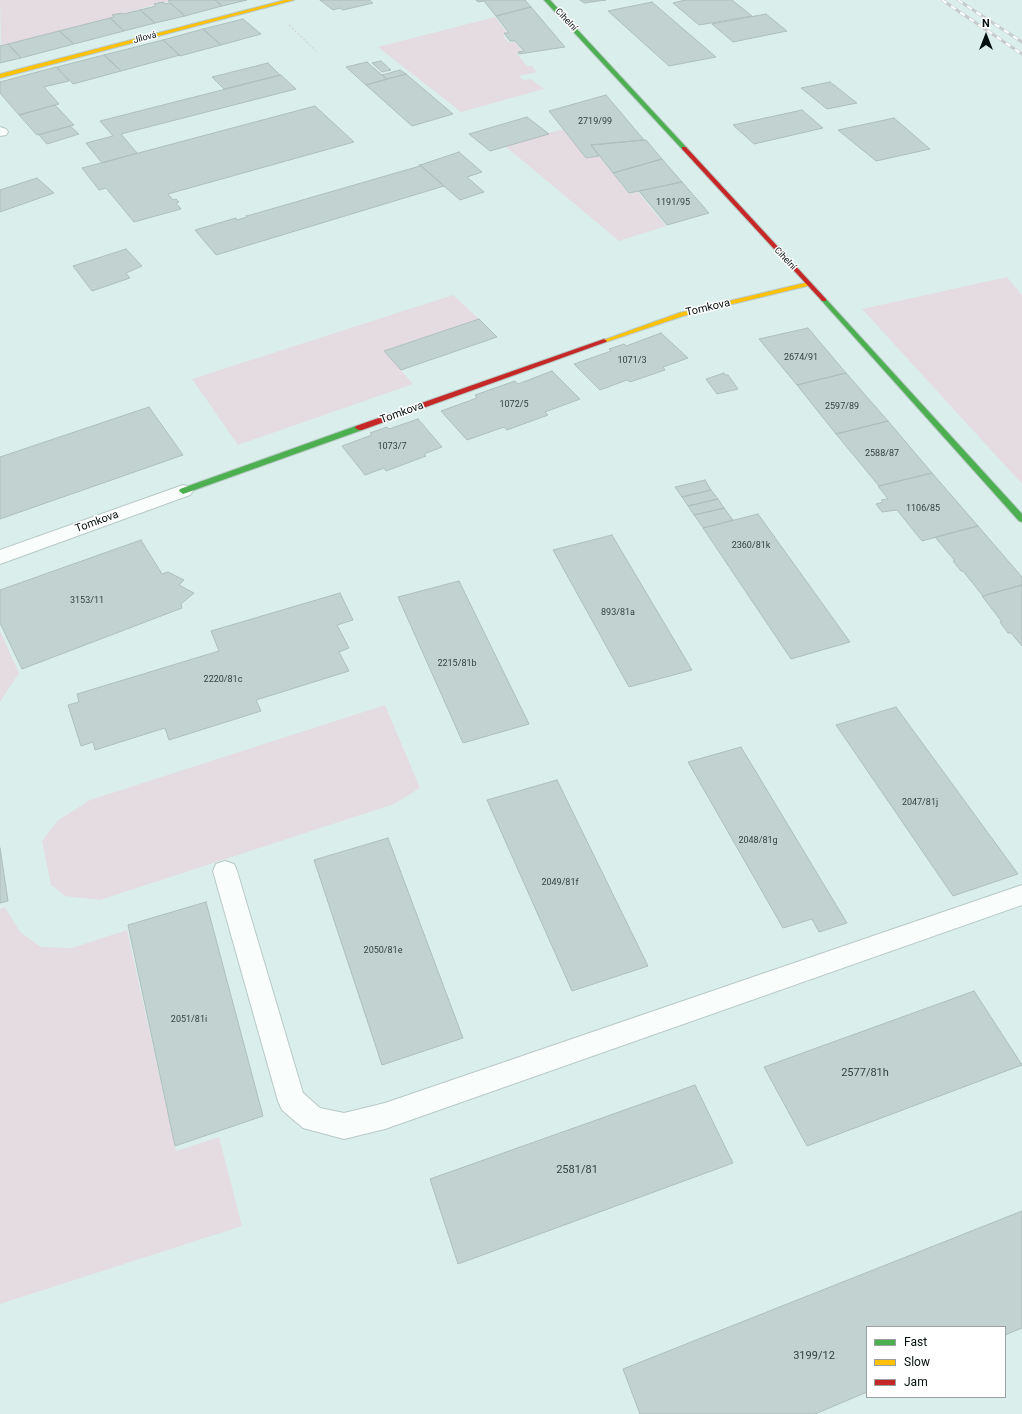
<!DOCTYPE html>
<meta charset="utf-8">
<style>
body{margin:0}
#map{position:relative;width:1022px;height:1414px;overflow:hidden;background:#daefec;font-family:Roboto,sans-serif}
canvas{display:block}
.legend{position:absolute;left:866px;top:1326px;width:140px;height:72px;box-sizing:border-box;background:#fff;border:1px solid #9a9f9f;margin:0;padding:5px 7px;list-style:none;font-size:12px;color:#03100e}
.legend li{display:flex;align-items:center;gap:8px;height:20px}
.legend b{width:20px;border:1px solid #9a9f9f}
.north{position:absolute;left:966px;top:16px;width:40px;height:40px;-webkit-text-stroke:3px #fff;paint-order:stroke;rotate:0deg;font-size:11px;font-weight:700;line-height:16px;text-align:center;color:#03100e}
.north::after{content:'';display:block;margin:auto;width:14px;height:18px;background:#03100e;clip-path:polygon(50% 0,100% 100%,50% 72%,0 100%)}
</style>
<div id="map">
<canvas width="1022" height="1414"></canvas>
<ul class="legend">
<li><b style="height:5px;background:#4caf50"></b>Fast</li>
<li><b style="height:5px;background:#ffc107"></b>Slow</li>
<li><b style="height:5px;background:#c62828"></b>Jam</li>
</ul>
<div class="north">N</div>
</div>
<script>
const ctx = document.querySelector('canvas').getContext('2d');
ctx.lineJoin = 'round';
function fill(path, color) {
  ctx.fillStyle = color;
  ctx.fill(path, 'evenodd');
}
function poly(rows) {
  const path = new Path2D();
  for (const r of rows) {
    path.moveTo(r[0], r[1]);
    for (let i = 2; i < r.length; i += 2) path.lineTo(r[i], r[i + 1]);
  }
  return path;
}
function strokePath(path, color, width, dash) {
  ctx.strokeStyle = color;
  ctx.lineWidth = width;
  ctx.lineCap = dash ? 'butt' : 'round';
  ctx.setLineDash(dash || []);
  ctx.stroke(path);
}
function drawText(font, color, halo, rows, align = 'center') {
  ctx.font = font + ' Roboto,sans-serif';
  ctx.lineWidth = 3;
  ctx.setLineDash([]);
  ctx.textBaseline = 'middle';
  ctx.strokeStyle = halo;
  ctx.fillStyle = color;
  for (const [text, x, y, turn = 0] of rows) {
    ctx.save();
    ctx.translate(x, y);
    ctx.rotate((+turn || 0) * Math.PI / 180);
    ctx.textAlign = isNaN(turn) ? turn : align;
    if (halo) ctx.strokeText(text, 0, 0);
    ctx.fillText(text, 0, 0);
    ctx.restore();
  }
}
fill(poly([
 [0,0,174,0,113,16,114,17,1,46],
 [495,17,508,34,503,35,508,42,515,42,523,52,517,54,527,66,532,66,537,72,519,76,523,80,531,79,544,89,461,112,378,47],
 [563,129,586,158,599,156,628,193,638,192,666,226,619,241,505,146],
 [1007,277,1022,295,1022,484,862,309],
 [453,295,479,319,384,351,413,384,238,445,192,379],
 [0,631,19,673,0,702],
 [385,705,420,788,394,804,100,900,65,896,51,885,42,841,57,821,90,800],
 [5,907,20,932,41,947,72,948,127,930,176,1151,219,1137,242,1226,0,1304,0,909]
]), '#e4dce0');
const building = poly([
 [172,0,215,0,222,6,185,16,168,1,172,0],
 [215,0,247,0,222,6,215,0],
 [320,0,369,0,373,3,343,10,340,8,333,10,320,0],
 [476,0,525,0,531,7,496,16,484,1,478,2,476,0],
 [580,0,606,0,584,3,580,0],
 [685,0,732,0,752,16,699,25,673,3,685,0],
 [163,2,165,4,170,3,185,16,155,23,140,10,156,6,154,4,163,2],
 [652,2,716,57,669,66,608,11,652,2],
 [531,7,565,47,519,54,518,52,524,51,515,41,510,41,504,33,509,33,496,16,531,7],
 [140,10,155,23,124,31,110,18,114,17,112,15,122,13,123,14,140,10],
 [766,14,787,31,733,42,712,24,766,14],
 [110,18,124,31,74,44,59,31,110,18],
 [243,19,261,34,221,45,203,29,243,19],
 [203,29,221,45,180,56,163,40,203,29],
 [59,31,74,44,21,58,8,44,59,31],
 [163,40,180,55,121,71,104,55,163,40],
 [8,44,21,58,0,63,0,45,1,46,8,44],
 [104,55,121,71,73,84,57,67,104,55],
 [381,61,391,70,382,72,372,63,381,61],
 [367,62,382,75,387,79,366,85,346,67,367,62],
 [268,63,280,75,224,89,212,77,268,63],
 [56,67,69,81,44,87,59,104,19,115,0,93,0,82,56,67],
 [400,70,406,74,387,79,382,75,400,70],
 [406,74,453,114,412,126,366,85,406,74],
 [281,75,296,89,121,134,137,153,102,163,86,143,113,136,100,121,281,75],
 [830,82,857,103,827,109,801,88,830,82],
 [606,95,644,140,591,145,599,156,586,158,549,111,606,95],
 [55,105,74,125,37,135,19,115,55,105],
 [315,106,354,142,168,194,173,200,176,199,179,202,176,203,181,209,134,222,106,188,99,190,82,168,315,106],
 [802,110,823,128,754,144,733,125,802,110],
 [527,117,549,134,490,151,469,134,527,117],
 [894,118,930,149,876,161,838,130,894,118],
 [70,126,79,134,47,144,39,135,70,126],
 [644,140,646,140,662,159,613,173,591,145,644,140],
 [459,152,482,172,467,177,484,192,460,200,420,165,459,152],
 [662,159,682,182,629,193,613,173,662,159],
 [419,165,420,165,444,186,216,255,195,230,236,218,237,220,247,217,246,215,247,216,420,166,419,165],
 [37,178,54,193,0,212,0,190,37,178],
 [682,182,709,213,667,225,639,191,682,182],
 [126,249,142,266,126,273,130,278,92,291,73,266,126,249],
 [479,319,497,337,401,370,384,351,479,319],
 [808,328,846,373,797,385,759,339,808,328],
 [661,333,688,358,663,367,665,370,630,382,627,380,600,390,574,364,611,351,609,349,624,344,626,346,661,333],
 [552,371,580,399,545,412,548,415,507,430,504,427,467,440,441,411,477,398,475,395,515,381,518,384,552,371],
 [724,373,725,375,728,375,738,389,717,394,706,379,724,373],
 [846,373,888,421,836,434,797,385,846,373],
 [149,407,183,455,0,519,0,457,149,407],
 [418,419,442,447,424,454,426,456,386,471,384,468,365,475,342,446,372,435,370,433,387,427,389,429,418,419],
 [888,421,932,473,879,486,836,434,888,421],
 [932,473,978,526,922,541,897,510,882,512,876,504,883,502,881,500,888,499,878,486,932,473],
 [705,480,711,490,682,497,675,487,705,480],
 [711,490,718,499,688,506,682,497,711,490],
 [718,499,724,508,694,515,688,506,718,499],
 [724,508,733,520,703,528,704,529,694,515,724,508],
 [758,514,850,642,791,659,703,528,758,514],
 [978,526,1022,577,1022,585,983,596,963,571,961,571,953,561,955,561,935,537,978,526],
 [612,535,692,670,629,687,553,550,612,535],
 [141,540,162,574,168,572,184,580,179,585,194,593,181,604,182,608,22,669,0,623,0,590,141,540],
 [459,581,529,724,463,743,398,597,459,581],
 [1022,585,1022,646,1011,633,1008,633,1000,622,1002,622,982,596,1022,585],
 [340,593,353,620,337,625,349,648,339,652,349,671,256,700,261,711,169,740,165,728,95,750,93,742,81,746,68,705,79,702,77,694,219,651,211,631,340,593],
 [896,707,1018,874,953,896,836,725,896,707],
 [741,747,847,923,819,932,812,919,783,928,688,762,741,747],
 [557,780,648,966,572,991,487,800,557,780],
 [388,838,463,1038,382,1065,314,860,388,838],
 [0,848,8,901,0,903,0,848],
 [206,902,263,1116,175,1146,128,925,206,902],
 [974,991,1022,1065,807,1146,764,1067,974,991],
 [695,1085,733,1163,458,1264,430,1179,695,1085],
 [1022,1211,1022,1328,1005,1335,1005,1327,867,1327,867,1392,815,1414,640,1414,623,1369,1022,1211]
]);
fill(building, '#c2d2d0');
strokePath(building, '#aebebc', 1);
const lane = poly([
 [183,485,190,487,193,491,190,495,0,564,0,550,183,485],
 [225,861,234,864,237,871,303,1093,320,1108,344,1113,385,1103,1022,885,1022,905,385,1129,344,1139,303,1128,282,1110,278,1101,213,871,216,864,225,861]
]);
const street = poly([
 [0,127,6,129,8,132,6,135,0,136,0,127]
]);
const fast = poly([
 [544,0,550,0,686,147,686,149,682,149,544,0],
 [824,298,826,299,1022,514,1022,522,1019,521,822,301,821,300,824,298],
 [356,426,359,426,363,428,362,430,186,493,183,494,179,491,180,489,356,426]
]);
const slow = poly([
 [285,0,294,0,0,78,0,74,285,0],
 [809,282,811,283,811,285,683,316,606,342,602,342,601,341,679,313,809,282]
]);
const jam = poly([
 [682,147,686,147,826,299,826,301,822,301,682,149,682,147],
 [604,339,607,341,606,342,362,430,359,430,355,428,356,426,604,339]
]);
strokePath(lane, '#b8c9c6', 2);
strokePath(street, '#b8c9c6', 2);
strokePath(fast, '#b8c9c6', 2);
strokePath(slow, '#b8c9c6', 2);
strokePath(jam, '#b8c9c6', 2);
strokePath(poly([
 [289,25,316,51]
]), '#d2d7d7', 1.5, [2, 2]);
fill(lane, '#f9fdfc');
fill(street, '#f9fdfc');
fill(fast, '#4caf50');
fill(slow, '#ffc107');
fill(jam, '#c62828');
const rail = poly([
 [942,0,1022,54],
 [958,0,1022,42]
]);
strokePath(rail, '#c6cccb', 3);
strokePath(rail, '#fff', 2, [5.5]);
drawText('9px', '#03100e', '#fff', [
 ["Cihelní",566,20,47],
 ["Jílová",145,38,-15],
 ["Cihelní",785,259,47]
]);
drawText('9px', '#33403e', null, [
 ["2719/99",595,122],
 ["1191/95",673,203],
 ["2674/91",801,358],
 ["1071/3",632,361],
 ["1072/5",514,405],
 ["2597/89",842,407],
 ["1073/7",392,447],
 ["2588/87",882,454],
 ["1106/85",923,509],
 ["2360/81k",751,546],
 ["3153/11",87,601],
 ["893/81a",618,613],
 ["2215/81b",457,664],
 ["2220/81c",223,680],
 ["2047/81j",920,803],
 ["2048/81g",758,841],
 ["2049/81f",560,883],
 ["2050/81e",383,951],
 ["2051/81i",189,1020]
]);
drawText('11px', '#03100e', '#fff', [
 ["Tomkova",708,308,-13],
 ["Tomkova",402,413,-20],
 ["Tomkova",97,522,-20]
]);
drawText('11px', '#33403e', null, [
 ["2577/81h",865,1073],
 ["2581/81",577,1170],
 ["3199/12",814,1356]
]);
</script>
